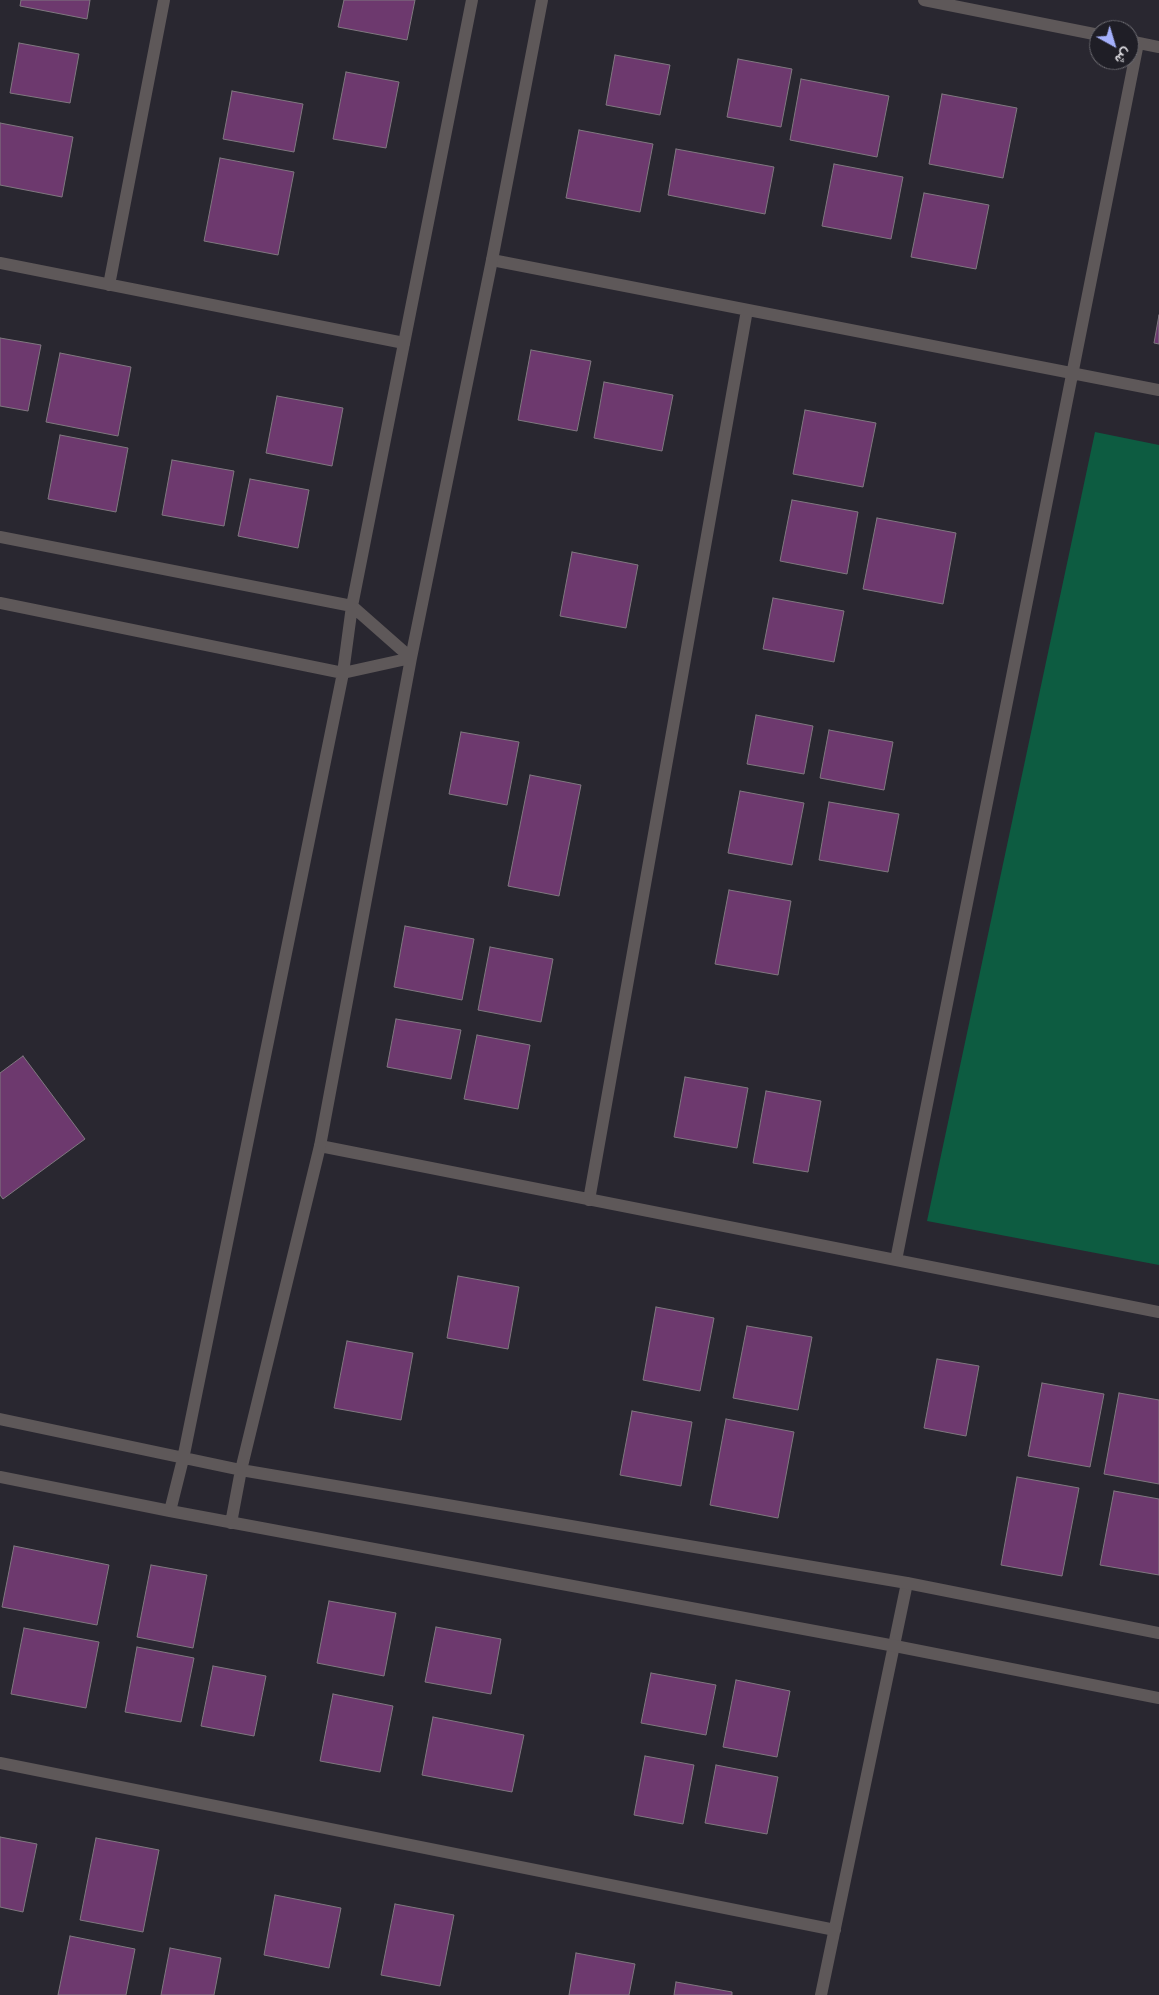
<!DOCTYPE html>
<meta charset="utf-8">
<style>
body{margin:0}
#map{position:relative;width:1159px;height:1995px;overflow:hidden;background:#292730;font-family:"Source Sans 3",Vazirmatn,sans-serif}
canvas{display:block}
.north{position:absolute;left:1089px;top:20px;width:50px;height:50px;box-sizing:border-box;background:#1f1e26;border:1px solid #69686e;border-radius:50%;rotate:141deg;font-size:14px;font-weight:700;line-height:20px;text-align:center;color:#d7d6db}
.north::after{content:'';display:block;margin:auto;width:18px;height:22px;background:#a5b1fc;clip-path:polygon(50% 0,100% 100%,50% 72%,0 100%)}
</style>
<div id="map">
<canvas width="1159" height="1995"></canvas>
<div class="north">ش</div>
</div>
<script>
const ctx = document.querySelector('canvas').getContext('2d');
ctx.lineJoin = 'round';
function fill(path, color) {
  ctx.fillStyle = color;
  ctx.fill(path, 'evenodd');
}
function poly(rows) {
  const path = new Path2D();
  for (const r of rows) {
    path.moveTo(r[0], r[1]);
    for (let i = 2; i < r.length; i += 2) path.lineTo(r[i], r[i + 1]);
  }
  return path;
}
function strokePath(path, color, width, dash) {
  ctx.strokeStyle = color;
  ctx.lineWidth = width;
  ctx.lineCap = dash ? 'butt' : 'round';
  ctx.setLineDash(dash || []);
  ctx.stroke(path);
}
fill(poly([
 [1095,432,1159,445,1159,1265,927,1221]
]), '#0d5c41');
const building = poly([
 [21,0,90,0,87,19,20,6,21,0],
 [344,0,415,0,407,40,338,27,344,0],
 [19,43,79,54,70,103,10,93,19,43],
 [615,55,670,65,660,115,606,105,615,55],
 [738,59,792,69,781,127,727,117,738,59],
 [346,72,399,82,386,148,333,139,346,72],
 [801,79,889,96,877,157,790,140,801,79],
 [232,91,303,104,294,152,223,139,232,91],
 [942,94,1017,108,1003,178,929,164,942,94],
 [0,123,73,137,62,197,0,185,0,123],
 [579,130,653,144,640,212,566,198,579,130],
 [676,149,774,167,765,214,668,195,676,149],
 [220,158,294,172,278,255,204,241,220,158],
 [834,164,903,177,891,239,822,226,834,164],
 [924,193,989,205,976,269,911,257,924,193],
 [1159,315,1159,344,1154,343,1159,315],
 [0,338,41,345,28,411,0,406,0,338],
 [531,350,591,361,577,431,518,420,531,350],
 [60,353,131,367,118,436,46,422,60,353],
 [604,382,673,395,662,451,594,438,604,382],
 [277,396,343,408,332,466,266,453,277,396],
 [805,410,876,423,863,487,793,474,805,410],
 [60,435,128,448,116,512,48,499,60,435],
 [172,460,234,471,224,526,162,515,172,460],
 [250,479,309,490,298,548,238,536,250,479],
 [792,500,858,512,847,574,780,561,792,500],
 [877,518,956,533,943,604,863,589,877,518],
 [572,552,638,565,626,628,560,616,572,552],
 [773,598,844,611,834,662,763,649,773,598],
 [756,715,813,726,804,774,747,764,756,715],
 [829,730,893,742,884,790,820,778,829,730],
 [461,732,519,742,507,805,449,794,461,732],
 [530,775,581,785,559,896,508,886,530,775],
 [740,791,804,803,792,865,728,853,740,791],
 [829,802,899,814,888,872,819,860,829,802],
 [729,890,791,901,778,975,715,964,729,890],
 [405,926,474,939,462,1000,394,987,405,926],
 [490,947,553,959,541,1022,478,1010,490,947],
 [396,1019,461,1030,451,1079,387,1067,396,1019],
 [477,1035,530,1045,518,1109,464,1099,477,1035],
 [23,1056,85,1139,3,1199,0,1195,0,1073,23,1056],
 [685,1077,748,1088,737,1148,674,1137,685,1077],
 [766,1091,821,1101,808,1172,753,1163,766,1091],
 [458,1276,519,1287,508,1349,447,1338,458,1276],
 [656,1307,714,1318,700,1391,643,1380,656,1307],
 [747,1326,812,1337,798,1410,733,1398,747,1326],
 [347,1341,413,1353,401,1420,334,1408,347,1341],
 [937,1359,979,1366,966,1436,924,1428,937,1359],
 [1042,1383,1104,1394,1090,1467,1028,1456,1042,1383],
 [1119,1393,1159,1400,1159,1484,1104,1474,1119,1393],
 [632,1411,692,1422,681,1486,620,1475,632,1411],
 [726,1419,794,1432,778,1518,710,1505,726,1419],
 [1017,1477,1079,1488,1062,1576,1001,1565,1017,1477],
 [1114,1491,1159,1499,1159,1575,1100,1565,1114,1491],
 [14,1546,109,1565,97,1625,2,1607,14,1546],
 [151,1565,207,1575,193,1648,137,1637,151,1565],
 [329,1601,396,1613,384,1676,317,1663,329,1601],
 [436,1627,501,1639,491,1694,425,1682,436,1627],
 [24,1628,99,1642,86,1708,11,1694,24,1628],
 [137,1647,194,1658,181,1722,125,1712,137,1647],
 [213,1666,266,1676,254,1736,201,1726,213,1666],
 [651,1673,716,1685,706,1735,641,1723,651,1673],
 [736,1680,790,1691,777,1757,723,1747,736,1680],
 [333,1694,393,1706,380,1772,320,1761,333,1694],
 [433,1717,524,1735,512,1792,422,1775,433,1717],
 [645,1756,694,1765,683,1824,634,1815,645,1756],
 [716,1765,778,1777,767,1834,705,1823,716,1765],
 [0,1837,37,1844,23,1912,0,1907,0,1837],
 [96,1838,159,1850,143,1932,80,1920,96,1838],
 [275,1895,341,1908,329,1968,264,1955,275,1895],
 [395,1904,454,1915,440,1986,381,1975,395,1904],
 [70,1936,135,1949,126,1995,58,1995,70,1936],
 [170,1948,221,1958,214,1995,161,1995,170,1948],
 [576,1953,635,1964,629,1995,569,1995,576,1953],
 [676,1982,732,1992,732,1995,674,1995,676,1982]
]);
fill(building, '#6d396e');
strokePath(building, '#807880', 1);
strokePath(poly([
 [924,0,1099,35],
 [1129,41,1159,47],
 [492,260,1159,390],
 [0,263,404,343],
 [109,285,164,0],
 [320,1146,1159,1312],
 [589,1200,747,310],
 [896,1260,1138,43],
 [0,1763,835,1930],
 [821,1995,907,1583]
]), '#5e5859', 12);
strokePath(poly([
 [0,537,352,606,411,658],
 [0,603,343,673,411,658],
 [0,1419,241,1470,907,1583,1159,1633],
 [0,1477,170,1511,895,1646,1159,1698],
 [170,1511,183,1459,343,673,352,606,472,0],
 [231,1523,241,1470,320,1146,411,658,492,260,542,0]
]), '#5e5859', 12);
</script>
